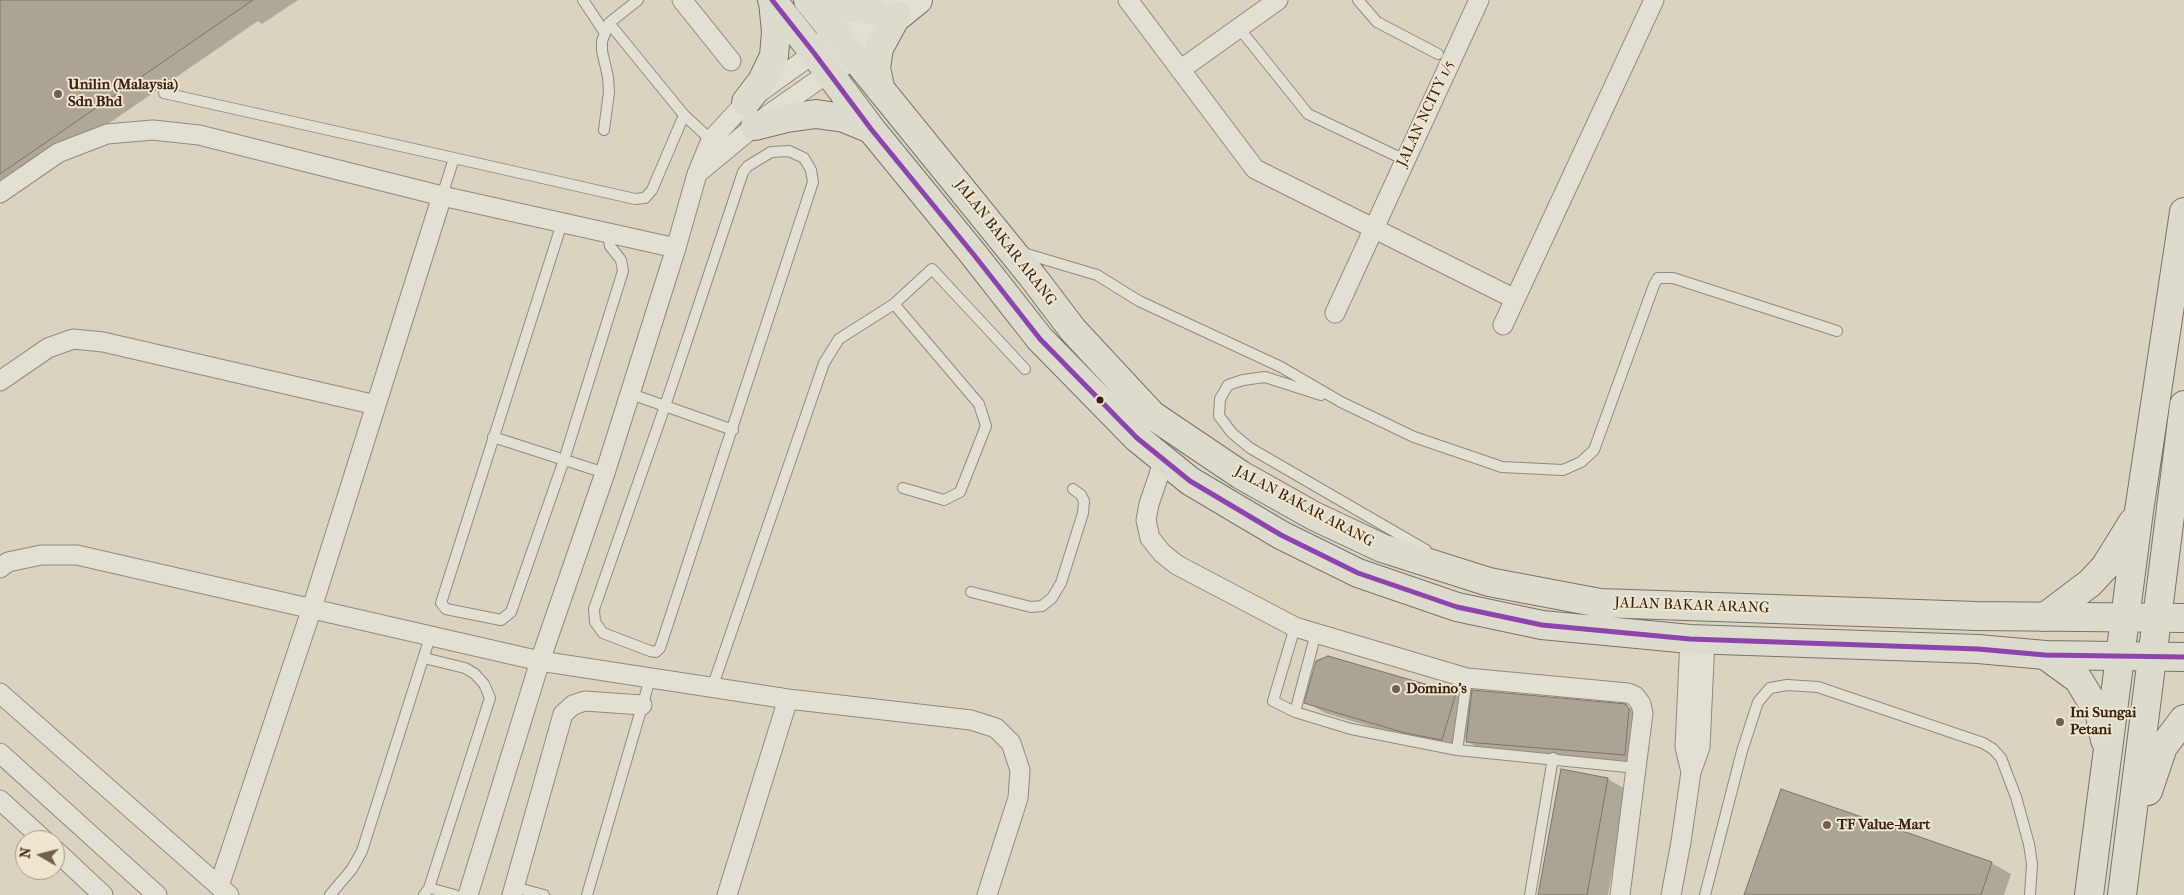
<!DOCTYPE html>
<style>
body{margin:0}
#map{position:relative;width:2184px;height:895px;overflow:hidden;background:#dad3c0;font-family:"IM FELL French Canon",serif}
canvas{display:block}
.north{position:absolute;left:15px;top:830px;width:50px;height:50px;box-sizing:border-box;background:#eee6cf;border:1px solid #a79782;border-radius:50%;rotate:278deg;font-size:14px;font-weight:700;line-height:20px;text-align:center;color:#3c200f}
.north::after{content:'';display:block;margin:auto;width:18px;height:22px;background:#735f4d;clip-path:polygon(50% 0,100% 100%,50% 72%,0 100%)}
</style>
<div id="map">
<canvas width="2184" height="895"></canvas>
<div class="north">N</div>
</div>
<script>
const ctx = document.querySelector('canvas').getContext('2d');
ctx.lineJoin = 'round';
function fill(path, color) {
  ctx.fillStyle = color;
  ctx.fill(path, 'evenodd');
}
function poly(rows) {
  const path = new Path2D();
  for (const r of rows) {
    path.moveTo(r[0], r[1]);
    for (let i = 2; i < r.length; i += 2) path.lineTo(r[i], r[i + 1]);
  }
  return path;
}
function strokePath(path, color, width, dash) {
  ctx.strokeStyle = color;
  ctx.lineWidth = width;
  ctx.lineCap = dash ? 'butt' : 'round';
  ctx.setLineDash(dash || []);
  ctx.stroke(path);
}
function drawText(font, color, halo, rows, align = 'center') {
  ctx.font = font + ' "IM FELL French Canon",serif';
  ctx.lineWidth = 4;
  ctx.setLineDash([]);
  ctx.textBaseline = 'middle';
  ctx.strokeStyle = halo;
  ctx.fillStyle = color;
  for (const [text, x, y, turn = 0] of rows) {
    ctx.save();
    ctx.translate(x, y);
    ctx.rotate((+turn || 0) * Math.PI / 180);
    ctx.textAlign = isNaN(turn) ? turn : align;
    if (halo) ctx.strokeText(text, 0, 0);
    ctx.fillText(text, 0, 0);
    ctx.restore();
  }
}
fill(poly([
 [0,0,298,0,262,24,258,21,0,198],
 [1328,657,1456,695,1472,704,1625,705,1645,717,1644,766,1486,753,1467,741,1467,733,1462,750,1426,743,1325,713,1306,702],
 [1562,771,1608,779,1627,790,1608,895,1539,895],
 [1781,790,1992,863,2011,874,2004,895,1746,895]
]), '#0003');
const building = poly([
 [0,0,253,0,0,174,0,0],
 [1328,656,1456,693,1442,740,1405,733,1304,703,1316,661,1328,656],
 [1472,690,1626,704,1629,709,1625,755,1466,742,1472,690],
 [1561,769,1608,778,1587,895,1538,895,1561,769],
 [1781,789,1992,862,1981,895,1744,895,1781,789]
]);
fill(building, '#aba496');
strokePath(building, '#7b7367', 1);
const service = poly([
 [583,0,605,33],
 [1358,0,1377,22,1438,54],
 [609,23,684,115,711,140],
 [1239,28,1308,114,1405,160],
 [164,93,454,158],
 [604,130,609,92,608,77,602,51,602,41,609,23,638,0],
 [789,151,804,158,811,170,813,182,660,648,656,652,650,651,603,633,595,622,594,609,665,406,743,172,748,166,771,152,789,151],
 [442,196,454,158,635,199,645,198,652,190,684,115],
 [562,223,441,603,446,609,501,620,511,612,564,460,623,271,621,260,610,246,608,233],
 [1020,252,1097,275,1139,301,1281,367,1341,402,1414,437,1502,467,1563,470,1581,462,1594,450,1654,285,1658,278,1673,278,1837,331],
 [894,304,932,269,1025,369],
 [631,394,733,430],
 [1321,395,1265,377,1243,380,1228,385,1220,399,1219,416,1232,433,1250,448,1426,550],
 [493,437,605,473],
 [971,592,1031,607,1042,606,1052,598,1061,583,1083,513,1084,501,1081,495,1073,489],
 [1295,627,1273,701,1295,712,1351,729,1457,750,1637,768],
 [712,688,824,363,839,339,894,304,979,404,986,426,960,492,944,500,903,488],
 [1295,712,1316,633],
 [1457,750,1467,678],
 [514,887,544,895],
 [429,888,455,895],
 [330,895,352,869,362,851,430,637],
 [424,895,429,888,490,698,484,684,475,674,465,668,424,658],
 [587,895,650,679],
 [1530,895,1553,758],
 [1705,895,1742,751,1758,702,1770,688,1787,685,1818,687,1983,743,1993,749,2001,758,2016,797,2029,844,2032,864,2030,895]
]);
const minor = poly([
 [682,0,731,61],
 [1128,0,1255,169,1515,299],
 [1180,70,1278,0],
 [698,173,768,115,828,73],
 [0,193,58,153,107,134,153,130,199,135,442,196,676,248],
 [1335,313,1479,0],
 [1503,325,1654,0],
 [0,381,48,348,73,339,103,342,376,405],
 [1164,460,1149,504,1146,520,1150,538,1162,553,1177,565,1295,627,1467,678,1628,693,1635,696,1641,704,1643,713,1620,895],
 [0,568,8,562,41,555,77,555,540,661,788,699,971,720,996,728,1011,743,1020,770,1018,798,987,895],
 [1690,639,1685,747,1691,772],
 [0,693,229,895],
 [0,753,157,895],
 [0,800,44,840],
 [55,850,103,895],
 [219,886,311,611,442,196],
 [468,895,540,661,605,473,676,248,697,174,711,140,746,102,814,53],
 [512,895,563,714,573,705,585,701,642,705],
 [727,895,788,699],
 [1671,895,1681,842,1691,772,1700,747,1705,639]
]);
const secondary = poly([
 [818,50,886,0],
 [828,73,918,0]
]);
const primary = poly([
 [772,0,814,53,871,129,974,255,1040,339,1137,438,1190,481,1281,535,1358,573,1457,607,1542,625,1690,639,1978,649,2045,655,2184,657],
 [808,0,1032,276,1073,330,1152,415,1241,475,1314,516,1382,548,1489,582,1600,603,1976,616,2184,618],
 [816,0,839,6,872,10],
 [880,87,876,68,879,48,897,15],
 [746,102,762,81,774,56,776,32,773,1],
 [755,126,787,118,816,114,844,118,871,129]
]);
const trunk = poly([
 [2045,617,2090,583,2105,567,2133,522],
 [2045,655,2078,679,2100,715,2105,740],
 [2148,791,2163,747,2184,719],
 [2089,895,2139,511,2184,212],
 [2122,895,2184,405]
]);
strokePath(service, '#928a7d', 12);
strokePath(minor, '#928a7d', 21);
strokePath(secondary, '#7b7367', 30);
strokePath(primary, '#7b7367', 30);
strokePath(trunk, '#7b7367', 30);
strokePath(service, '#e2dfd5', 10);
strokePath(minor, '#e2dfd5', 19);
strokePath(secondary, '#e2dfd5', 28);
strokePath(primary, '#dddace', 28);
strokePath(trunk, '#dddace', 28);
strokePath(poly([
 [772,0,814,53,871,129,974,255,1040,339,1137,438,1190,481,1281,535,1358,573,1457,607,1542,625,1690,639,1978,649,2045,655,2184,657]
]), '#8e44ad', 5);
for (const [x, y, r, color] of [
 [58,94,5,"#735f4d"],
 [1100,400,4.5,"#3c200f"],
 [1396,689,5,"#735f4d"],
 [2060,722,5,"#735f4d"],
 [1827,825,5,"#735f4d"]
]) {
  const dot = new Path2D();
  dot.arc(x, y, r, 0, 2 * Math.PI);
  ctx.fillStyle = color;
  ctx.fill(dot);
  strokePath(dot, '#eee6cf', 2);
}
drawText('bold 15px', '#3c200f', '#eee6cf', [
 ["Unilin (Malaysia)",68,85],
 ["Sdn Bhd",68,102],
 ["Domino's",1406,689],
 ["Ini Sungai",2070,713],
 ["Petani",2070,730],
 ["TF Value-Mart",1837,825]
], 'left');
drawText('15px', '#3c200f', '#eee6cf', [
 ["JALAN NCITY 1/5",1426,114,-65],
 ["JALAN BAKAR ARANG",1005,243,52],
 ["JALAN BAKAR ARANG",1304,507,28],
 ["JALAN BAKAR ARANG",1692,606,2]
]);
</script>
